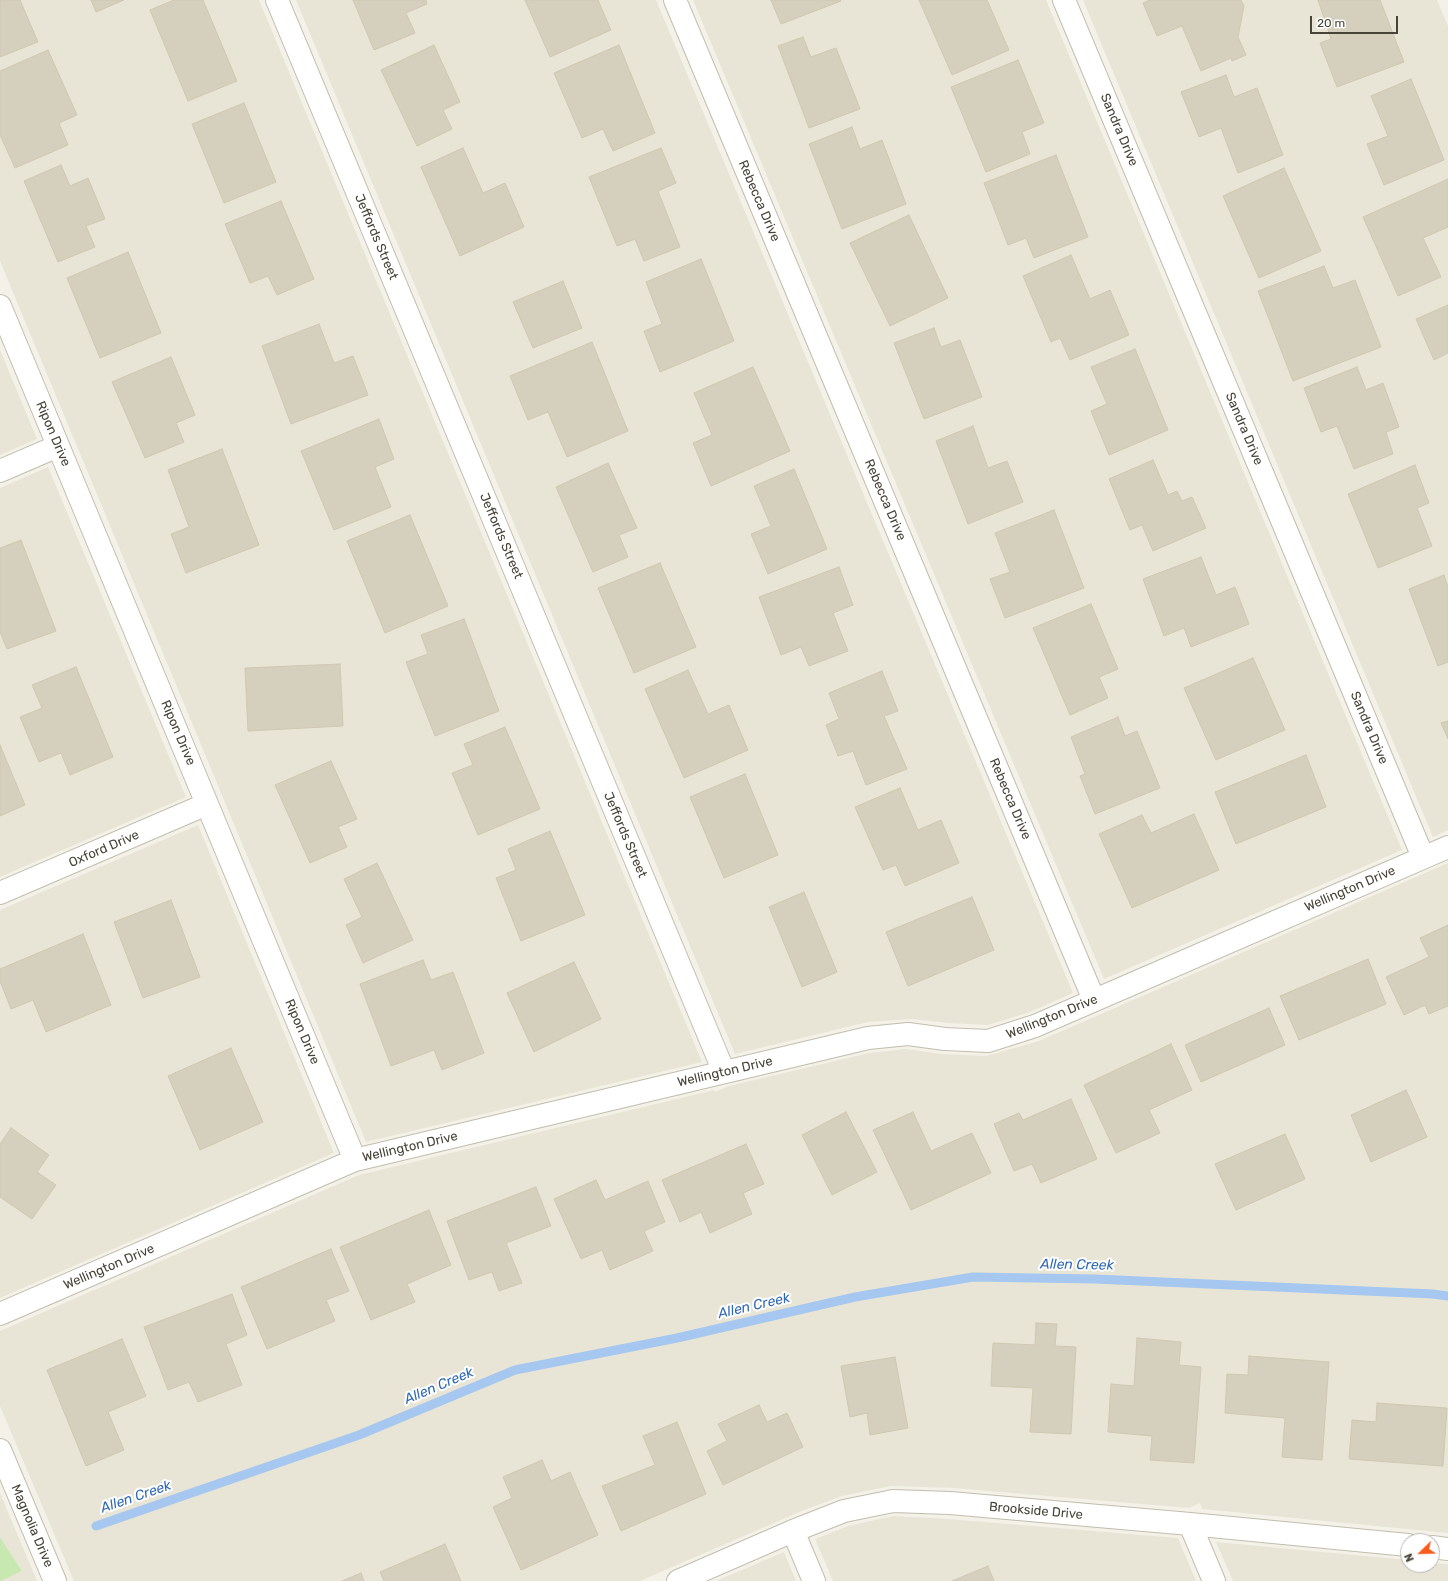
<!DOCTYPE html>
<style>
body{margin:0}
#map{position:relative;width:1448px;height:1581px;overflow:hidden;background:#f4f2e8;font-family:Rubik,sans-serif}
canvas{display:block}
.north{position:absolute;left:1400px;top:1533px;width:40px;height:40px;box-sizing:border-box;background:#fff;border:1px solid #b5b4af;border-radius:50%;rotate:247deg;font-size:11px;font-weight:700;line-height:16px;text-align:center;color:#474337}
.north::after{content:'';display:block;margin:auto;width:14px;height:18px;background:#f95b1a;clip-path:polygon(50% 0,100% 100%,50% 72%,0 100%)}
.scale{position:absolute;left:1310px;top:16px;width:88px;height:18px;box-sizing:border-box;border:2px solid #474337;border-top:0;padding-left:5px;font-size:12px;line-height:14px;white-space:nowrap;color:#474337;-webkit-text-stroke:3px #fff;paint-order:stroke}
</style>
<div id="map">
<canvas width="1448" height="1581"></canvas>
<div class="north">N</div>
<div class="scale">20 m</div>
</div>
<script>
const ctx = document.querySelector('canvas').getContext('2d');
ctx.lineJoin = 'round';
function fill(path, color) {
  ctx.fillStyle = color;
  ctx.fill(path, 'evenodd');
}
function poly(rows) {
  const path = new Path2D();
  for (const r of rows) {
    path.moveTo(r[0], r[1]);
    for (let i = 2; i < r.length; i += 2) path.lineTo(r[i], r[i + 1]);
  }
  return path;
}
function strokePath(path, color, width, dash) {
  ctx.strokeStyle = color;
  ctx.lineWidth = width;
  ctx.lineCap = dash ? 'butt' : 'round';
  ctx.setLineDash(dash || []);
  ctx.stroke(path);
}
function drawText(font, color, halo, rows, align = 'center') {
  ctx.font = font + ' Rubik,sans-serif';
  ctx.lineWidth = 4;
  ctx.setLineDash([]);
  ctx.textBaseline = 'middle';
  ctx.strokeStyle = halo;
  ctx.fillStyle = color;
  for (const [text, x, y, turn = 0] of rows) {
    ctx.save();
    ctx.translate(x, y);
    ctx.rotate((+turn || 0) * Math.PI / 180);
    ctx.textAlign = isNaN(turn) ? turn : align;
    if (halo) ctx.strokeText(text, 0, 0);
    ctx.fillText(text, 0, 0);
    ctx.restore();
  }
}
fill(poly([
 [0,0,259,0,702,1062,366,1142,0,261],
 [296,0,656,0,1073,993,1030,1012,988,1025,948,1023,912,1019,868,1022,735,1054],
 [693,0,1046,0,1402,850,1104,979],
 [1083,0,1437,0,1448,26,1448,830,1433,837],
 [0,350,37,439,0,455],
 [48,467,186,797,0,877,0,488],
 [198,825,334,1153,0,1298,0,910],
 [1448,863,1448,1533,1202,1509,1200,1503,1189,1508,953,1488,891,1486,842,1496,804,1510,640,1581,74,1581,0,1406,0,1331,359,1175,714,1090,715,1092,729,1086,869,1053,906,1049,942,1054,986,1056,1039,1041],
 [0,1493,37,1581,1,1581,22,1571,0,1537],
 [893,1516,948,1519,1178,1538,1196,1581,833,1581,815,1539,848,1526],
 [1216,1542,1408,1560,1408,1565,1432,1565,1432,1563,1448,1564,1448,1581,1233,1581],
 [784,1552,796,1581,716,1581]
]), '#e8e5d6');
fill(poly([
 [0,1537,22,1571,1,1581,0,1581]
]), '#c7e8b1');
strokePath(poly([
 [96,1526,359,1435,515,1370,677,1338,855,1297,973,1277,1095,1279,1433,1294,1448,1296]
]), '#a5c7f0', 9);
const building = poly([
 [0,0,20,0,38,42,0,57,0,0],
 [91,0,124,0,96,12,91,0],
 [174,0,203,0,237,81,188,101,150,10,174,0],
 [353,0,426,0,427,4,406,13,415,33,374,50,353,0],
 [525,0,598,0,611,30,550,57,525,0],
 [771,0,840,0,841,1,781,24,771,0],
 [919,0,987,0,1009,50,952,75,919,0],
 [1150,0,1241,0,1244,6,1238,37,1246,55,1232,61,1231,58,1201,71,1182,26,1157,36,1143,3,1150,0],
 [1318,0,1380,0,1404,62,1337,87,1320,43,1331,39,1318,0],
 [803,37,811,57,836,48,860,109,809,128,778,46,803,37],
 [434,45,460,102,443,110,452,129,417,146,381,70,434,45],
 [619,45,655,133,613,151,603,129,582,138,554,73,619,45],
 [48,50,77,115,59,123,68,145,15,168,0,135,0,71,48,50],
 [1018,60,1044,123,1022,132,1030,154,986,172,951,87,1018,60],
 [1226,75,1234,97,1257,88,1283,155,1238,173,1221,128,1199,137,1181,92,1226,75],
 [1411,79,1444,160,1384,185,1367,144,1388,136,1371,96,1411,79],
 [244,103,276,182,224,203,192,124,244,103],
 [852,127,860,149,882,140,906,204,842,229,809,144,852,127],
 [463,148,483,193,505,183,524,227,460,256,421,167,463,148],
 [661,148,676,183,658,191,680,247,644,261,635,239,617,246,589,177,661,148],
 [1056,155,1088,237,1034,258,1026,238,1008,245,984,183,1056,155],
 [61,165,70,186,88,178,105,219,86,226,95,247,58,262,24,181,61,165],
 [1284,168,1321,251,1259,278,1223,196,1284,168],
 [1448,179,1448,227,1423,238,1441,277,1398,296,1363,217,1448,179],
 [281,201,314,279,277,295,268,276,250,283,225,224,281,201],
 [909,215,948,298,890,326,850,243,909,215],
 [128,252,161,333,100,358,67,278,128,252],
 [1071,255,1090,299,1110,290,1129,335,1070,360,1060,338,1051,342,1023,276,1071,255],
 [701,259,734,341,660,372,644,331,662,324,646,282,701,259],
 [1324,266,1333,288,1355,280,1381,347,1293,381,1258,291,1324,266],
 [563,281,582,328,533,348,513,302,563,281],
 [1448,305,1448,353,1434,360,1416,319,1448,305],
 [319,324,334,363,353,356,368,395,291,424,262,346,319,324],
 [934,328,941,347,960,340,982,397,924,419,894,343,934,328],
 [592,342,628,431,567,457,548,412,528,420,510,376,592,342],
 [1135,349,1168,430,1109,455,1091,411,1107,404,1091,367,1135,349],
 [171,357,195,415,176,423,184,442,145,458,112,382,171,357],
 [753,367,790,451,711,486,693,443,712,435,694,393,753,367],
 [1357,367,1366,390,1383,383,1399,427,1386,432,1393,454,1354,469,1337,426,1321,432,1304,388,1357,367],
 [379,419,394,459,375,467,391,507,334,530,301,451,379,419],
 [973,426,988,468,1007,461,1023,502,968,524,936,441,973,426],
 [222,449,259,545,186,573,171,534,189,527,168,470,222,449],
 [1153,460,1168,495,1177,491,1182,501,1192,497,1206,528,1153,551,1142,525,1130,530,1109,479,1153,460],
 [608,463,637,528,619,535,628,557,593,572,556,487,608,463],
 [1415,465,1429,503,1417,508,1432,546,1378,568,1348,494,1415,465],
 [794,469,827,549,768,574,751,534,771,526,754,486,794,469],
 [1054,510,1084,588,1005,618,990,579,1010,572,995,533,1054,510],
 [410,515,448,606,385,633,347,541,410,515],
 [21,540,56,631,7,649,0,632,0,548,21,540],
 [1201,557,1216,595,1235,587,1249,624,1191,647,1184,628,1164,636,1143,579,1201,557],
 [660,563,696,647,634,673,598,588,660,563],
 [839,567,853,605,833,613,848,651,809,666,801,647,781,655,759,597,839,567],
 [1444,575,1448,587,1448,662,1438,666,1409,589,1444,575],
 [1091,604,1118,669,1099,677,1108,698,1070,715,1033,628,1091,604],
 [464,619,499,711,435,736,406,662,428,654,421,635,464,619],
 [1253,658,1285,730,1216,760,1184,688,1253,658],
 [340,664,343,726,248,731,245,668,340,664],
 [76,667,113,757,70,775,61,753,39,762,20,717,42,708,32,685,76,667],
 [688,670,708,714,729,705,748,750,684,778,645,689,688,670],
 [882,671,898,711,884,716,907,769,866,785,853,751,838,756,826,725,839,719,829,693,882,671],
 [1118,717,1125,736,1137,731,1160,788,1095,814,1080,776,1085,774,1071,737,1118,717],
 [1448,721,1448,739,1441,723,1448,721],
 [505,727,540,809,478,835,452,773,473,765,464,744,505,727],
 [0,745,25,805,0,816,0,745],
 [1306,755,1326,807,1236,844,1215,792,1306,755],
 [331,761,357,819,338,827,347,847,310,863,275,785,331,761],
 [745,774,778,855,724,878,690,797,745,774],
 [900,788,918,830,941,820,959,863,905,886,896,865,883,870,855,807,900,788],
 [1194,814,1219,870,1132,908,1099,834,1142,815,1151,833,1194,814],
 [550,831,585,915,521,941,496,878,516,870,508,849,550,831],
 [377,863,413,940,363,963,346,925,362,917,344,879,377,863],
 [804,892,837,972,802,987,769,907,804,892],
 [972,897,994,950,908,986,886,932,972,897],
 [171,900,200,977,143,998,114,922,171,900],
 [1448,925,1448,1006,1429,1014,1425,1005,1404,1015,1386,977,1429,957,1420,938,1448,925],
 [83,934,111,1005,46,1032,33,1000,11,1009,0,981,0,969,83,934],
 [1368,959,1386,1004,1299,1040,1280,996,1368,959],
 [423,960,431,980,453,972,484,1053,442,1070,434,1050,391,1066,360,984,423,960],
 [574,962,601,1019,534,1052,507,993,574,962],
 [1269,1008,1285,1045,1201,1082,1185,1045,1269,1008],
 [1171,1044,1192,1090,1149,1110,1160,1133,1116,1153,1084,1085,1171,1044],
 [231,1048,263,1122,200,1150,168,1076,231,1048],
 [1406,1090,1427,1137,1371,1162,1351,1115,1406,1090],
 [1071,1099,1097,1159,1041,1183,1032,1164,1014,1171,994,1124,1019,1113,1023,1120,1071,1099],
 [846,1112,877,1172,832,1195,802,1135,846,1112],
 [913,1112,931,1151,972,1133,991,1173,911,1210,873,1130,913,1112],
 [11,1128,49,1155,37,1172,56,1185,32,1219,0,1197,0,1144,11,1128],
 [1285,1134,1305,1179,1236,1210,1215,1164,1285,1134],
 [746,1144,764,1184,743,1193,752,1214,710,1233,701,1212,680,1222,662,1180,746,1144],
 [596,1180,605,1200,648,1181,665,1222,644,1231,653,1251,610,1270,602,1250,581,1259,554,1199,596,1180],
 [536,1187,551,1226,506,1243,522,1283,499,1291,492,1272,469,1280,447,1221,536,1187],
 [429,1210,451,1265,407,1284,415,1302,371,1320,340,1247,429,1210],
 [331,1249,349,1291,326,1300,335,1321,267,1349,241,1287,331,1249],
 [232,1294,247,1335,226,1344,242,1385,198,1402,189,1382,168,1390,144,1327,232,1294],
 [1036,1323,1057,1324,1055,1346,1076,1347,1071,1434,1030,1432,1033,1388,991,1386,993,1343,1035,1345,1036,1323],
 [1137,1338,1181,1342,1179,1365,1201,1367,1194,1463,1150,1460,1152,1436,1108,1432,1111,1384,1134,1386,1137,1338],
 [122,1339,146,1396,108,1412,124,1450,86,1466,47,1370,122,1339],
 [1249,1356,1329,1362,1322,1460,1282,1457,1285,1418,1225,1413,1227,1374,1248,1375,1249,1356],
 [895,1357,908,1428,870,1435,867,1413,850,1417,841,1366,895,1357],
 [1377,1403,1447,1408,1443,1466,1349,1459,1352,1420,1376,1422,1377,1403],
 [759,1405,767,1422,787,1413,803,1447,723,1485,707,1451,727,1441,718,1424,759,1405],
 [677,1422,706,1494,621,1531,602,1486,655,1465,643,1436,677,1422],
 [542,1460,551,1481,570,1472,598,1535,521,1570,493,1507,512,1498,503,1477,542,1460],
 [445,1544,461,1581,384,1581,380,1572,445,1544],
 [988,1566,994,1581,952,1581,988,1566],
 [361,1573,364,1581,342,1581,361,1573]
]);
fill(building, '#d5cfbd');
strokePath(building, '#d0c8b1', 1);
const street = poly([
 [277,0,724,1072],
 [675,0,1094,1000],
 [1064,0,1423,857],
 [0,306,355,1160],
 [0,471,58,446],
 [0,893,207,804],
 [0,1314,355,1160,868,1038,908,1034,945,1039,988,1041,1035,1026,1448,847],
 [0,1450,55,1581],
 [1190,1524,1214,1581],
 [793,1531,814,1581],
 [1432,1547,1448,1549],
 [678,1581,793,1531,844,1511,893,1501,950,1503,1190,1524,1408,1545]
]);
strokePath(street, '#c2bead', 24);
strokePath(street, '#fff', 22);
drawText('13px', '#474337', '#fff', [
 ["Sandra Drive",1119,130,67],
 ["Rebecca Drive",759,201,67],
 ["Jeffords Street",376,237,67],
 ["Sandra Drive",1244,429,67],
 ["Ripon Drive",53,434,67],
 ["Rebecca Drive",885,500,67],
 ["Jeffords Street",501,536,67],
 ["Sandra Drive",1369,728,67],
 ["Ripon Drive",178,733,67],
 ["Rebecca Drive",1010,799,67],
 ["Jeffords Street",625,835,67],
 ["Oxford Drive",104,849,-23],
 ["Wellington Drive",1350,889,-23],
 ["Wellington Drive",1052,1017,-22],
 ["Ripon Drive",302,1032,67],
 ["Wellington Drive",725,1072,-13],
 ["Wellington Drive",410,1147,-13],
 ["Wellington Drive",109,1267,-23],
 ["Brookside Drive",1036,1511,5],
 ["Magnolia Drive",32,1526,67]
]);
drawText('italic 14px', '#3069b3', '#fff', [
 ["Allen Creek",1077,1265,1],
 ["Allen Creek",754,1306,-13],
 ["Allen Creek",439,1386,-23],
 ["Allen Creek",136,1497,-19]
]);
</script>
